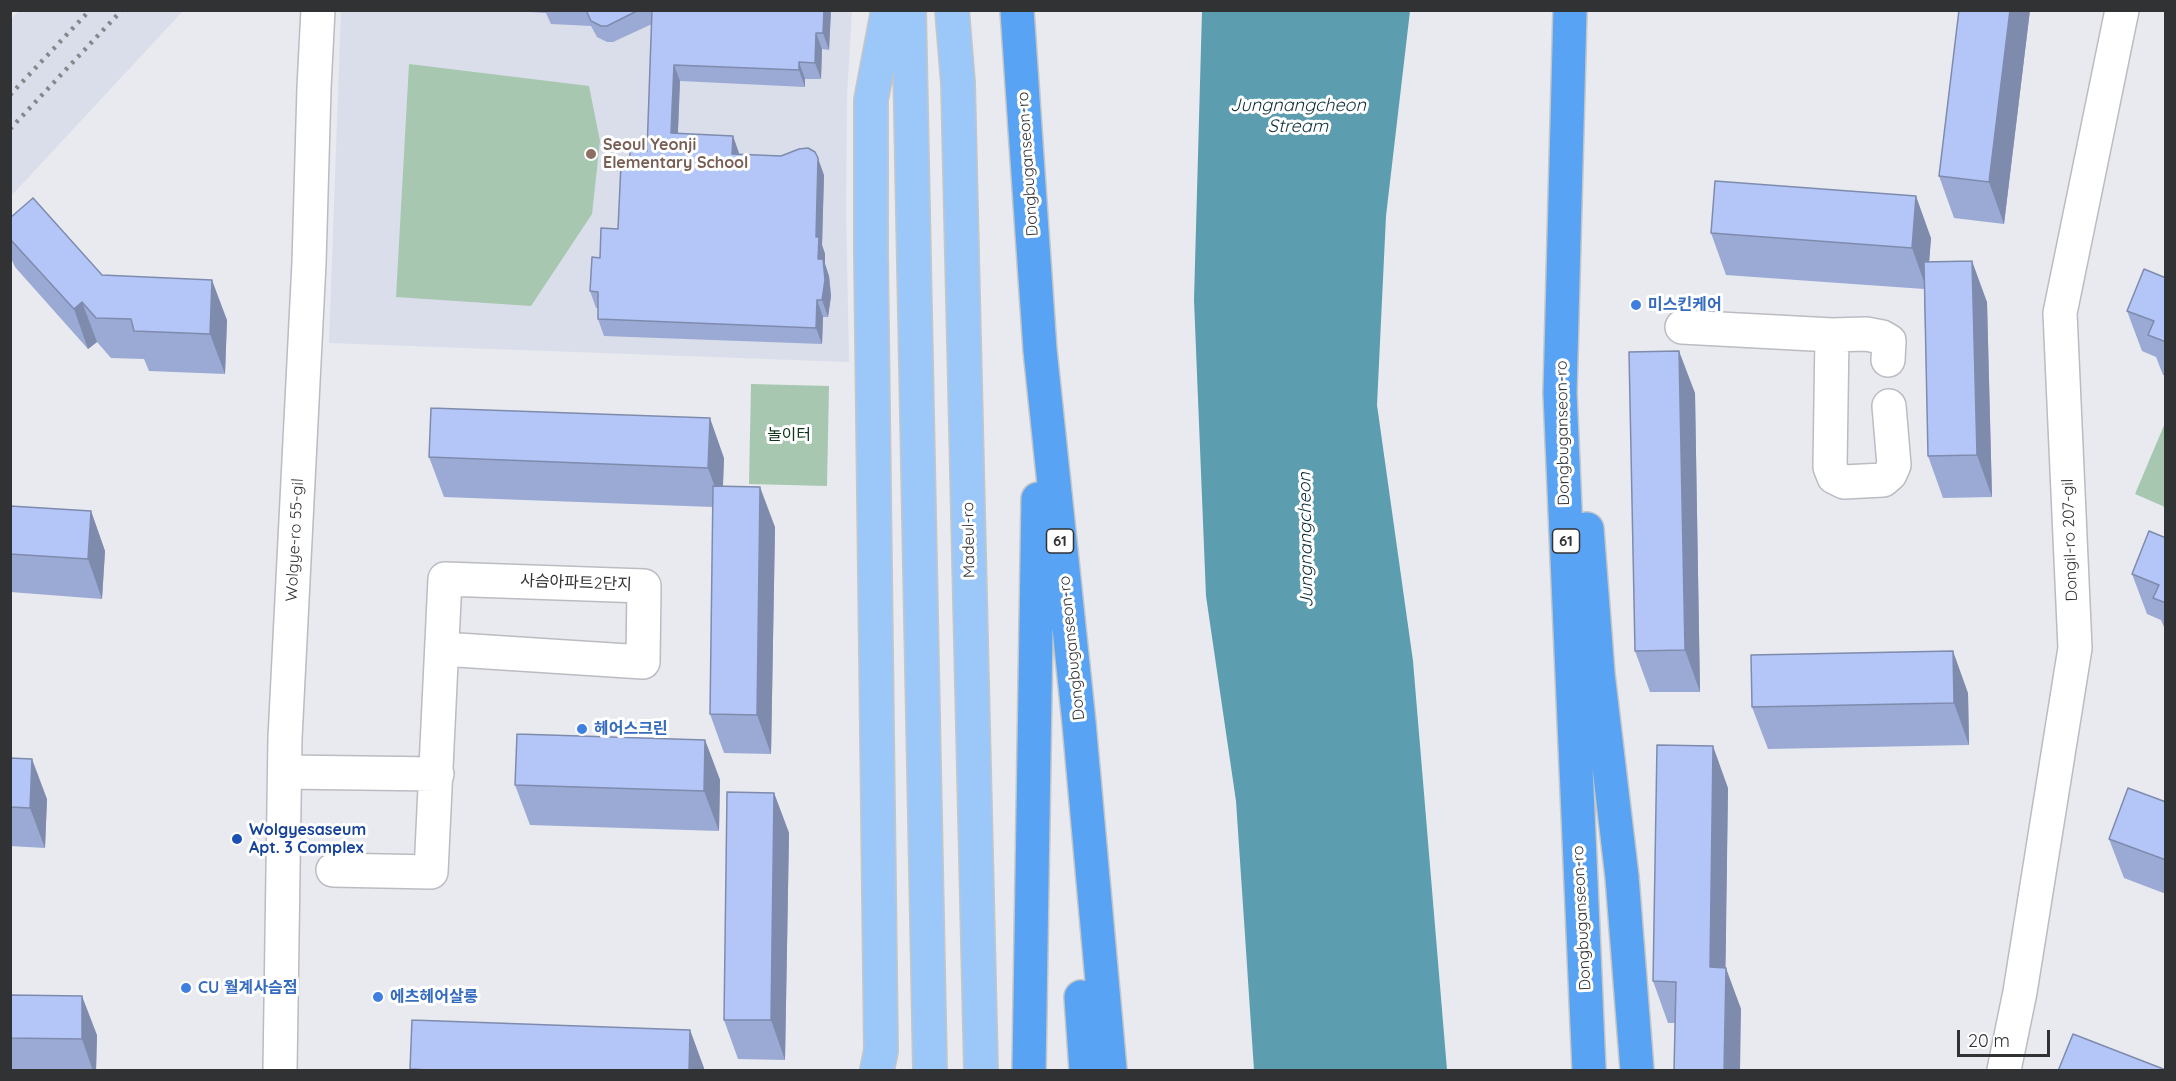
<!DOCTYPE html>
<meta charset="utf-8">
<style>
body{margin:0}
#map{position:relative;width:2176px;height:1081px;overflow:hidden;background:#e8eaf0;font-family:Quicksand,sans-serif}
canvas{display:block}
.frame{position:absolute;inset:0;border:12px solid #313234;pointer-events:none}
.scale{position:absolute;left:1957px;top:1030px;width:93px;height:27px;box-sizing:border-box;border:3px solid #313234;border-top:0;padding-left:8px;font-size:18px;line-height:21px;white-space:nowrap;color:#313234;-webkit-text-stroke:4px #fff;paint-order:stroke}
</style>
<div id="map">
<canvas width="2176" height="1081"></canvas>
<div class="frame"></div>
<div class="scale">20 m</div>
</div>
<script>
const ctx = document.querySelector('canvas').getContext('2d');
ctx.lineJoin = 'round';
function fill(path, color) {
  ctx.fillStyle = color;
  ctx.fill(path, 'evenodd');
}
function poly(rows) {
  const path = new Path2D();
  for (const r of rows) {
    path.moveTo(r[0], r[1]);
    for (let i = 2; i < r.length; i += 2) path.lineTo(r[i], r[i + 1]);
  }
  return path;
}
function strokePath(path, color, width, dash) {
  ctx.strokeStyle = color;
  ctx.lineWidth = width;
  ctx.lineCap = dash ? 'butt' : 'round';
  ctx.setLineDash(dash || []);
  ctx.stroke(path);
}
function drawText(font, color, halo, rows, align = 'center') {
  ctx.font = font + ' Quicksand,"Noto Sans KR",sans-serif';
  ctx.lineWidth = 6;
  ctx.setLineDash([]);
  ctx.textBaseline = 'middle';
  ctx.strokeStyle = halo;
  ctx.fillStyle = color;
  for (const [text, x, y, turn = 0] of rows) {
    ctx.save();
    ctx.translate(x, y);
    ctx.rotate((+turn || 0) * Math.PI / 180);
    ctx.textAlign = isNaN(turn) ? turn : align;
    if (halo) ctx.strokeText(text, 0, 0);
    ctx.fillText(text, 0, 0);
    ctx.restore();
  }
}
fill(poly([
 [19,11,183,11,11,196,10,20],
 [341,11,852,11,847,95,846,213,849,362,329,343]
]), '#d9deea');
fill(poly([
 [409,64,589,86,600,141,592,214,531,306,396,297],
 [751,384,829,386,827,486,749,484],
 [2165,423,2166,423,2165,507,2135,494]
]), '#a8c7b0');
fill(poly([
 [1202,11,1410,11,1386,216,1377,405,1413,661,1447,1070,1254,1070,1236,801,1206,596,1194,300]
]), '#5c9daf');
const minor = poly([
 [1682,327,1832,335,1866,334,1882,337,1889,341,1888,360],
 [1832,335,1830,467,1834,477,1844,482,1883,480,1890,474,1894,465,1889,406],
 [285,772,437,774],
 [333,870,431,872,445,579,644,586,643,662,442,649],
 [280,1070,285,738,309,263,314,88,318,10],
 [2004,1070,2020,992,2075,648,2060,313,2122,10]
]);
const major = poly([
 [909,10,930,1070],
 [952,10,958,83,981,1070],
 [877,1070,881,1051,871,254,871,100,888,10]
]);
const highway = poly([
 [1017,10,1040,350,1079,723,1110,1070],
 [1570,10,1560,393,1589,1070],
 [1587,529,1598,674,1622,877,1637,1070],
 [1081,997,1086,1070],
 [1029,1070,1038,499]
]);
strokePath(minor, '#babcc2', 36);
strokePath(major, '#c5c6c6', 36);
strokePath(highway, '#c5c6c6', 36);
strokePath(minor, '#fff', 33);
strokePath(major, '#9bc8f8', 33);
strokePath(highway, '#58a3f3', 33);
strokePath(poly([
 [10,95,90,10],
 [10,129,122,10]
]), '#85878b', 4.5, [3, 6]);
fill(poly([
 [497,10,831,10,829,50,822,49,821,79,805,79,805,87,680,81,678,134,733,136,739,155,824,175,822,245,825,254,825,264,829,276,831,296,828,317,823,317,822,344,604,336,598,319,598,308,596,308,590,291,600,258,618,229,630,164,647,151,652,24,613,42,607,42,597,37,591,26,551,24,546,13],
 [1959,10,2030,10,2004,224,1954,218,1939,176],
 [10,218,102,275,227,320,225,374,149,371,144,359,111,358,97,342,88,349,15,267,10,256],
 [1711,233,1931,238,1929,262,1987,302,1992,497,1943,498,1928,456,1924,289,1726,275],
 [2166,278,2166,376,2163,375,2156,357,2142,351,2127,311],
 [1695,393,1700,692,1650,692,1635,651],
 [429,457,724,458,723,486,775,527,771,754,724,753,710,714,713,507,444,497],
 [10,506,91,511,105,551,102,599,10,592],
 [2166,538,2166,632,2161,620,2147,614,2132,574],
 [1968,693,1969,745,1768,749,1752,707],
 [705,740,720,780,719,831,530,825,515,785],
 [10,758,47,799,45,848,10,846],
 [1728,788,1725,968,1741,1009,1675,1023,1668,1023,1653,981],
 [774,793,789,833,785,1060,738,1059,724,1020],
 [2166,802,2166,894,2124,878,2109,839],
 [10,995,97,1035,96,1071,10,1071],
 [690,1030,705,1071,410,1071,410,1069]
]), '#9baad4');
fill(poly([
 [824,10,831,10,829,50,823,33],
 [2010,10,2030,10,2004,224,1989,182],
 [816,33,822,49,821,79,815,63],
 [799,62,805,79,805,87,799,70],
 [674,65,680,81,677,150,671,133],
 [733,136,739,153,739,171,732,154],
 [818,158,824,175,822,245,825,254,825,264,829,276,831,296,828,317,822,300,816,237],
 [1916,196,1931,238,1927,290,1912,248],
 [1972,261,1987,302,1992,497,1977,455],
 [212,280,227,320,225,374,210,334],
 [817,300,823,317,822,344,816,328],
 [82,302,97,342,88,349,74,309],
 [1679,351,1695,393,1700,692,1685,650],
 [710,418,724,458,722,507,708,468],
 [760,487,775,527,771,754,757,715],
 [91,511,105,551,102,599,88,559],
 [1953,651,1968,693,1969,745,1954,703],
 [705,740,720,780,719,831,704,791],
 [1713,746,1728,788,1725,1009,1710,967],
 [32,759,47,799,45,848,30,808],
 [774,793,789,833,785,1060,771,1020],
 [1726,968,1741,1009,1740,1071,1724,1071],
 [82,996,97,1035,96,1071,93,1071,82,1039],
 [690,1030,705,1071,689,1071]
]), '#7e8bad');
const building = poly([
 [586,10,639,10,607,26,601,26,591,21,586,10],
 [652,10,824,10,823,33,816,33,815,63,799,62,799,70,674,65,671,133,733,136,732,154,781,156,799,149,808,148,815,152,818,158,816,237,819,237,818,259,823,259,825,280,822,300,817,300,816,328,598,319,598,292,590,291,592,257,600,258,601,228,618,229,621,164,630,164,630,150,647,151,652,10],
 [1959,10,2010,10,1989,182,1939,176,1959,10],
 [1715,181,1916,196,1912,248,1711,233,1715,181],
 [33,198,102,275,212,280,210,334,134,331,131,319,96,318,82,302,74,309,10,239,10,218,33,198],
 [1972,261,1977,455,1928,456,1924,262,1972,261],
 [2144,269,2166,278,2166,342,2148,335,2154,321,2127,311,2144,269],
 [1679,351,1685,650,1635,651,1629,352,1679,351],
 [431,408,710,418,708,468,429,457,431,408],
 [713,486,760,487,757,715,710,714,713,486],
 [10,506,91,511,88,559,10,554,10,506],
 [2149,531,2166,538,2166,603,2153,598,2159,585,2132,574,2149,531],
 [1953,651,1954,703,1752,707,1751,655,1953,651],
 [517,734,705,740,704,791,515,785,517,734],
 [1657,745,1713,746,1710,967,1726,968,1724,1071,1674,1071,1676,982,1653,981,1657,745],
 [10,758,32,759,30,808,10,807,10,758],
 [2128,788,2166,802,2166,860,2109,839,2128,788],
 [727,792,774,793,771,1020,724,1020,727,792],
 [10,995,82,996,82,1039,10,1038,10,995],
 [412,1020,690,1030,689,1071,449,1071,410,1069,412,1020],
 [2073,1034,2166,1070,2166,1071,2058,1071,2073,1034]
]);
fill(building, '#b4c6f7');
strokePath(building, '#7e8bad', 1.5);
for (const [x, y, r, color] of [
 [591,154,6,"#8d6e63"],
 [1636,305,6,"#3f7fe0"],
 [582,729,6,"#3f7fe0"],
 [237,839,6,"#1a4fb4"],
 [186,988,6,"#3f7fe0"],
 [378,997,6,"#3f7fe0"]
]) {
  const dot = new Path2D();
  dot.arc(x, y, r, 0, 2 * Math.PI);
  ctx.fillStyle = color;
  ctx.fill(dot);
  strokePath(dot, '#fff', 2);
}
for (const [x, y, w] of [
 [1060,541,27],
 [1566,541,27]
]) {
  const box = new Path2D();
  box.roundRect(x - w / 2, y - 12, w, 24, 4.5);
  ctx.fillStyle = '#fff';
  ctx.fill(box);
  strokePath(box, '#313234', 1.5);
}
drawText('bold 15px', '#313234', null, [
 ["61",1060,541],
 ["61",1566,541]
]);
drawText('bold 16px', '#785e54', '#fff', [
 ["Seoul Yeonji",603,145],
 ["Elementary School",603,163]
], 'left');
drawText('16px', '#313234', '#fff', [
 ["Dongbuganseon-ro",1028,164,-94],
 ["Dongbuganseon-ro",1563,433,-91],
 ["Wolgye-ro 55-gil",295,540,-87],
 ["Madeul-ro",969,540,-91],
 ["Dongil-ro 207-gil",2070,540,-92],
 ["사슴아파트2단지",576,583,2],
 ["Dongbuganseon-ro",1072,648,-96],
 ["Dongbuganseon-ro",1582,918,-93]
]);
drawText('bold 16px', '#366cbe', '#fff', [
 ["미스킨케어",1648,305],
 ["헤어스크린",594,729],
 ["CU 월계사슴점",198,988],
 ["에츠헤어살롱",390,997]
], 'left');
drawText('16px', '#0f351d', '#fff', [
 ["놀이터",789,435]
]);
drawText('bold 16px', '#164399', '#fff', [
 ["Wolgyesaseum",249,830],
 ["Apt. 3 Complex",249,848]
], 'left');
drawText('italic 18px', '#0d2e37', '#fff', [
 ["Jungnangcheon",1298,106],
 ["Stream",1298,127],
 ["Jungnangcheon",1306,540,-91]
]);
</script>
